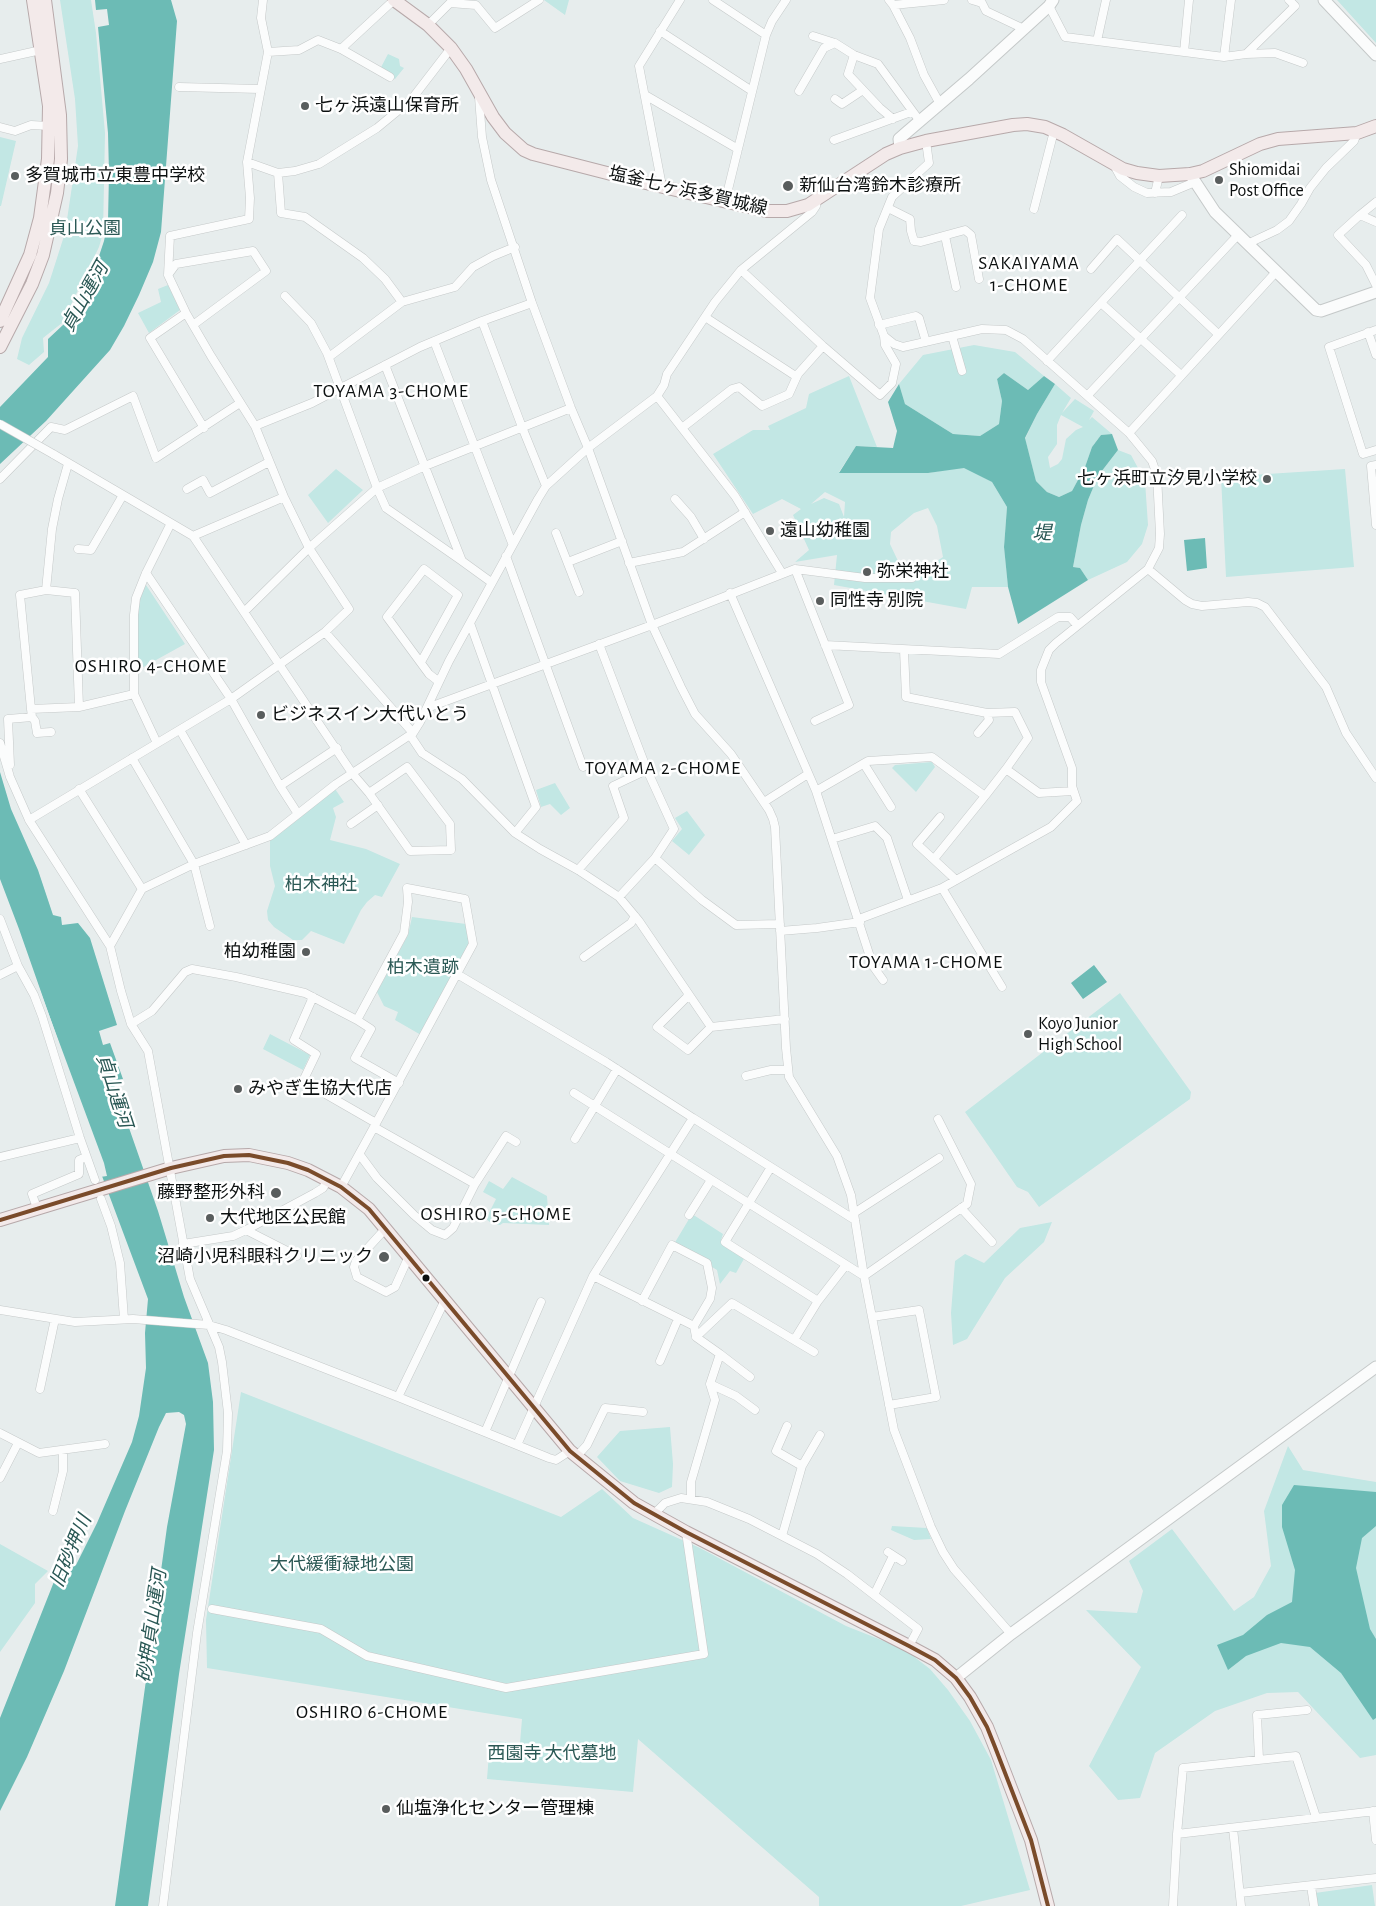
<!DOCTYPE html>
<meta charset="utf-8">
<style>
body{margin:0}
canvas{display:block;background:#e7eded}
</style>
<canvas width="1376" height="1906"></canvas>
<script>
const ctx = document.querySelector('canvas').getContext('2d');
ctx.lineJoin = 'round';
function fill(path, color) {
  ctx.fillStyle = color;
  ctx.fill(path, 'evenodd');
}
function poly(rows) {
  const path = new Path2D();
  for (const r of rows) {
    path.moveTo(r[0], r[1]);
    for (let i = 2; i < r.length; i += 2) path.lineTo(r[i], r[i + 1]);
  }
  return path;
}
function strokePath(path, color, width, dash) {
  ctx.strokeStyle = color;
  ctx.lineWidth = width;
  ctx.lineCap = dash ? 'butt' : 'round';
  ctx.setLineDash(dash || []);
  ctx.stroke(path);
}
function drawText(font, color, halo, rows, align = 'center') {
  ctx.font = font + ' "Alegreya Sans","Noto Sans JP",sans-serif';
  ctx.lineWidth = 5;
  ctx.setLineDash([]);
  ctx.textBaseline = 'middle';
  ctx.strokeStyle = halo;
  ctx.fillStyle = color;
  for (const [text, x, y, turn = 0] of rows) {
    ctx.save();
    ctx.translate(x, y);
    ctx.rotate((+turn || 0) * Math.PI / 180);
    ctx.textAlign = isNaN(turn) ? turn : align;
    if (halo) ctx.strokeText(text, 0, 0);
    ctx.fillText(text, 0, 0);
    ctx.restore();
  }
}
fill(poly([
 [60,0,91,0,96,33,105,133,103,233,99,247,62,323,43,338,44,352,29,365,17,359,22,338,49,283,65,233,78,146,75,99],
 [544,0,569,0,565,15],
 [1337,0,1376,0,1376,43],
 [388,54,399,59,400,66,404,68,395,79,379,71],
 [0,137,16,141,1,206,0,206],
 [168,285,180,310,149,333,138,313,161,302,158,289],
 [974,345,1015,352,1044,376,1028,390,1004,373,997,379,1002,401,999,424,980,436,953,434,905,404,899,384,923,355],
 [849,376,877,447,856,446,839,472,928,473,964,467,992,482,1007,507,1004,547,1008,587,972,587,966,609,834,585,837,555,795,562,809,550,793,515,801,509,782,499,753,514,713,454,753,430,770,430,768,426,806,408,809,394],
 [825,492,845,502,844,517,839,504,824,498,811,504],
 [928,508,937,526,943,557,916,575,899,574,898,561,890,544,891,532,914,513],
 [1055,384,1071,398,1062,413,1075,399,1094,411,1089,420,1092,417,1112,434,1101,435,1092,447,1085,467,1072,491,1059,497,1047,492,1036,481,1025,439,1037,414],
 [1061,415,1083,427,1076,430,1066,439,1062,459,1058,464,1050,468,1048,457,1057,444,1057,425],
 [1118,450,1131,455,1145,481,1148,525,1142,544,1127,562,1088,580,1080,568,1073,567,1081,525,1088,500,1098,476],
 [336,469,363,490,328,523,308,495],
 [1345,469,1354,567,1226,577,1221,477],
 [146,585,185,644,138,670,138,600],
 [932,762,935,767,916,792,892,768,895,765],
 [555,783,570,808,561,815,550,804,541,807,536,790],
 [333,786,344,802,333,808,336,817,330,840,366,849,400,864,382,897,375,895,367,902,361,910,344,944,311,931,302,940,293,940,274,927,268,920,267,911,275,886,270,866,270,836],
 [687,811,705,835,689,855,672,841,682,829,675,818],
 [412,917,466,924,469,944,421,1035,395,1020,398,1012,384,1006,377,992,408,935],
 [1120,993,1191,1092,1190,1099,1039,1207,1028,1192,1017,1187,965,1112],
 [270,1034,310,1055,303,1070,263,1049],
 [512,1177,547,1196,549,1225,503,1223,500,1225,491,1223,486,1219,496,1199,483,1192,489,1181,503,1189],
 [692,1214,723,1234,721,1240,724,1243,745,1257,736,1273,730,1271,720,1284,717,1270,674,1244],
 [1052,1222,1044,1242,1005,1278,967,1339,953,1345,951,1313,955,1261,965,1254,984,1263,1020,1228],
 [241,1392,561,1517,602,1489,633,1518,700,1548,846,1626,904,1649,930,1669,948,1690,970,1721,991,1760,1030,1890,961,1906,819,1906,819,1897,638,1739,633,1792,487,1779,490,1741,520,1743,522,1719,207,1668,206,1620],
 [670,1427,673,1464,672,1487,659,1493,620,1481,597,1457,620,1431],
 [1288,1446,1303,1470,1376,1482,1376,1755,1360,1758,1298,1692,1267,1693,1215,1711,1155,1753,1140,1798,1118,1800,1089,1766,1141,1667,1086,1610,1137,1613,1143,1591,1129,1561,1172,1529,1234,1611,1254,1597,1271,1566,1264,1511],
 [892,1526,927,1528,931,1539,914,1540,891,1530],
 [0,1544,48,1571,35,1584,35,1603,0,1652],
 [1372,1885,1375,1906,1316,1906,1315,1893]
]), '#c2e7e4');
fill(poly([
 [95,0,171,0,177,21,161,232,153,262,139,295,124,326,110,350,46,421,0,464,0,407,48,357,48,339,63,325,95,268,104,241,108,221,109,173,108,133,98,27,109,25,107,9,96,10],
 [1004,373,1028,390,1044,376,1055,384,1037,414,1025,438,1036,481,1047,492,1059,497,1072,491,1085,467,1092,447,1101,435,1112,434,1118,450,1098,476,1088,500,1081,525,1073,567,1080,568,1088,580,1018,624,1008,587,1004,547,1007,507,992,482,964,468,928,473,839,473,856,446,893,448,897,431,888,402,899,384,905,404,953,434,980,436,999,424,1002,401,997,379],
 [1205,538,1207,568,1187,571,1184,540],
 [0,772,11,809,38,870,53,915,61,917,62,925,78,923,90,938,117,1025,99,1031,103,1045,110,1043,123,1079,113,1082,158,1211,184,1297,208,1363,213,1402,214,1450,179,1674,148,1906,115,1906,167,1527,186,1424,184,1415,179,1412,166,1413,159,1427,125,1511,64,1671,27,1757,0,1811,0,1718,57,1574,76,1565,97,1523,132,1442,139,1416,146,1368,145,1333,148,1299,99,1168,60,1046,19,929,0,879],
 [1094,965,1107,982,1083,999,1071,983],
 [1294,1485,1376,1492,1376,1526,1362,1538,1356,1568,1370,1629,1376,1639,1376,1718,1373,1720,1341,1673,1310,1647,1281,1643,1246,1656,1228,1670,1217,1645,1243,1635,1267,1615,1292,1602,1295,1570,1282,1527,1282,1505]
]), '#6cbbb5');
fill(poly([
 [19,934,104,1163,107,1176,100,1177,97,1169,58,1047]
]), '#e7eded');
const street = poly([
 [263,0,261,18,268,52,299,50,318,40,341,49,390,77],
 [713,0,766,35],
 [889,0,893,5,910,38,924,75,940,104],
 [972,0,982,3,986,11,1024,29],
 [893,5,944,0],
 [1049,6,1065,37,1224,57,1246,54,1295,6,1289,0],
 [428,25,450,3,476,5,495,28,539,0],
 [660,31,752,91],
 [813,36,835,43,854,55,878,64,919,120],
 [1097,41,1106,0],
 [341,49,394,0],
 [1184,52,1189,0],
 [1246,54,1275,53,1303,63],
 [854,55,848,74,880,108,893,119],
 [1224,57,1231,0],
 [0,59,41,50],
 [179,87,260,89],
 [799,91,824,48,835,43],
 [645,95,738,149],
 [835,99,842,104,863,90],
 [0,127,15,131,31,125,49,126],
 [834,140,911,112],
 [247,162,268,52],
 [1114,165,1120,176,1134,187,1147,193,1171,192,1195,182],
 [278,173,281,213,305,217,363,258,385,279,402,302],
 [662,186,639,66,680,0],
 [1155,193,1159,176],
 [725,202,766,35,772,21,786,0],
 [1376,202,1360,215,1376,222],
 [888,208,910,219,911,231,914,241,921,242,965,230,971,235,979,279],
 [1034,209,1054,131],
 [1360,215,1338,235,1366,265,1376,285],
 [945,236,956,287],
 [1247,244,1277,230,1289,221,1301,204,1310,188,1326,168,1354,141,1357,133],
 [1091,269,1117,239,1218,334],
 [741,270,823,346,880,395,892,383,896,364,885,345,884,336],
 [168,275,186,313,211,356,255,426],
 [285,296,311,323,327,353,377,488,386,508,462,561],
 [1101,303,1181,375],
 [186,313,150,338,204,428],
 [705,317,794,375,798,374],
 [482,321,522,427,546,486],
 [193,325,266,271,253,251,176,264,168,275,170,236,249,219,250,198,247,162,278,173,295,171,319,164,377,128,411,100,451,48],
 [879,325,916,316,919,318,926,342],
 [1376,330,1329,347,1363,454,1376,450],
 [1368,332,1376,355],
 [952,336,962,371],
 [434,341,512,543],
 [329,357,402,302,455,287,473,267,493,256,515,247],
 [1047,361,1182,215],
 [385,365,462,561,491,582],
 [1088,395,1237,236],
 [657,396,664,385,667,374,715,302,741,270,812,212,816,206,817,200],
 [682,428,732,389,739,387,762,406,789,394,798,374,823,346],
 [1129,433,1276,272],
 [53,454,193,536,352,773,369,793,410,851,451,850,450,824,407,767,369,793],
 [68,464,58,499,52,529,46,590,20,595,31,709,79,707,134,694],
 [1376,465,1371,466,1376,525],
 [0,479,51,427,65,430,133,396,156,458,240,403],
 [187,489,203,480,210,493,269,462],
 [675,499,691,517,704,539],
 [556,533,579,592],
 [193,536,284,497],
 [78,549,91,550,123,495],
 [506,556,583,767],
 [568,562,622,541],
 [629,563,683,552,745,512],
 [795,569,865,578,912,578],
 [1148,569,1185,600,1192,604,1202,606,1248,602,1257,603,1265,607,1326,687,1346,733,1376,778],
 [146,573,231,699,280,786,298,814],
 [782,573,735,496,657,396,588,448,652,625,681,687,695,714,731,754,769,810,773,819,775,827,786,1048,789,1077,837,1156,851,1195,864,1276,894,1430,931,1527,943,1552,954,1569,1011,1634],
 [46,590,75,593,79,707],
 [730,593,816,791,873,966,883,980],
 [244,612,309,548,377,488,425,466,571,408],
 [470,623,536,807,515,833],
 [325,632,413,733],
 [599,644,647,770,674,829,655,858],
 [825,645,999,654,1058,617,1070,617,1077,625],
 [904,650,906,697,987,713,1015,712,1028,738,1006,769],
 [421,662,458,595,424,569,387,617,429,674,438,681],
 [427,708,652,625,795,569,849,705,815,721],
 [32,717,35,721,37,733,51,732],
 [180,730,246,845],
 [978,733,989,720,987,713],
 [410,735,422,753,462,779,515,833,540,849,578,870,619,897,639,921,711,1027,785,1019],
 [0,743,10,777,29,820,110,946,121,991,131,1024,148,1051,190,1279,219,1347,222,1362,228,1413,227,1451,197,1633,163,1906],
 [157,743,134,694,134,615,136,598,146,573,171,523],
 [132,758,194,864,210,926],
 [864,764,891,807],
 [10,765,8,719,32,717,31,709],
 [280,786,337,748],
 [79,789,142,889],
 [816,791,868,761,932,757,985,796,1006,769,1039,793,1073,791],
 [764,802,808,774],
 [940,817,917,844,956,880],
 [29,820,231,699,325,632,349,609,309,548,284,497,255,426,312,403,420,347,482,321,532,303],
 [351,824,378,805],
 [832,839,875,826,887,838,908,900],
 [934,859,985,796],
 [578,870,624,818,613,786,647,770],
 [942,888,1002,987],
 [619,897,655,858,702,900,736,925,780,924],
 [0,919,18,966,34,995,42,1016,80,1138,95,1180],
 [859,919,942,888,1051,827,1077,801,1072,786,1072,768,1041,682,1041,670,1049,650,1056,643,1148,569,1159,548,1160,534,1157,475,1152,461,1129,433,1023,339,1006,330,982,329,903,347,894,344,884,336,870,298,879,229,892,197,929,163,926,141],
 [780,931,817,928,860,922],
 [110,946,142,889,194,864,270,836,336,784,413,733,420,722,449,661,538,499,546,486,588,448,571,408,532,303,491,180,482,137,479,97],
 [584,957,631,923,635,916],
 [457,974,606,1062,693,1118,593,1276,517,1445],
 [0,975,18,966],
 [689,995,657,1027,688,1050,711,1027],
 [313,997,294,1040,316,1054,303,1081,376,1123],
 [357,1020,371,1029,355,1058,399,1083],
 [131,1024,152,1011,185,972,192,969,236,977,305,993,357,1020,404,933,408,902,407,888,465,899,473,944,374,1127],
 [746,1076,771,1070,788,1070],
 [574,1093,864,1276,967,1204,971,1184,938,1119],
 [693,1118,855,1220],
 [575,1139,617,1069],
 [0,1157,80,1138],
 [771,1167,725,1242,818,1301,794,1340],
 [475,1184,506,1136,516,1142],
 [341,1187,374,1127,475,1184,453,1228,445,1235,432,1230,414,1215,377,1178,360,1155],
 [101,1199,111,1226,120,1263,124,1319],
 [37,1208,32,1194,79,1174,79,1160,86,1157],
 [961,1208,992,1242],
 [854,1213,939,1158],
 [689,1215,711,1180],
 [386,1228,356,1261,354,1267,357,1277,386,1292,395,1287,409,1256],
 [246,1230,297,1256],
 [183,1244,233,1236,246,1230,315,1193,323,1188,328,1179],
 [593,1276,694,1326,696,1337,720,1354,710,1384,715,1400,691,1482,691,1498],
 [642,1301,672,1245,707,1263,712,1288,710,1299,694,1326],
 [818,1301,846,1265],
 [0,1310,75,1322,133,1319,209,1325,226,1330,398,1397,549,1458,556,1460,570,1451],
 [872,1317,919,1310,936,1397,889,1405],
 [696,1337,732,1303,814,1352],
 [720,1354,750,1377],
 [660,1361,678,1319],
 [710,1384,736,1396,755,1410],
 [40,1389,55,1319],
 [398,1397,445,1300],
 [787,1426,776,1451,802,1466],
 [485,1432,541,1302],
 [0,1433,39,1453,105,1444],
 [576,1457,587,1445,605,1408,643,1412],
 [0,1478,18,1443],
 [53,1511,63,1471,63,1450],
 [653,1515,665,1503,681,1498,707,1502,749,1519,817,1554,847,1574,918,1629,909,1646],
 [782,1536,802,1466,820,1435],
 [888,1552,902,1561],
 [874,1595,893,1556],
 [212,1609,321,1629,367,1656,506,1688,704,1654,686,1532],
 [1259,1759,1257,1715,1307,1710],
 [1373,1811,1376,1840],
 [1233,1828,1241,1906],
 [1177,1834,1376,1811],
 [1311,1886,1314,1906],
 [1240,1893,1376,1878],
 [1173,1906,1177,1834,1183,1768,1296,1756,1316,1817]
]);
const secondary = poly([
 [1324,0,1376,55],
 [900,148,899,139,907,132,969,79,1049,6,1053,0],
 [1190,174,1215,212,1316,310,1321,311,1376,292],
 [956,1678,1011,1634,1376,1367]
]);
const primary = poly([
 [394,0,428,25,451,48,466,69,493,117,505,133,524,150,533,154,646,183,766,211,787,211,808,205,886,154,900,148,926,141,1013,125,1027,124,1045,127,1063,135,1123,169,1137,173,1159,176,1190,174,1203,171,1260,144,1278,139,1357,133,1376,126],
 [0,321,30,255,40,218,48,159,49,106,33,0],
 [0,347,32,284,43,255,57,193,61,159,60,115,45,0],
 [0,1220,171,1168,224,1156,249,1155,288,1163,308,1170,341,1187,369,1209,570,1451,634,1503,686,1532,909,1646,935,1660,956,1678,970,1697,987,1727,995,1747,1031,1840,1048,1906]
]);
strokePath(street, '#c5c9c9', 9);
strokePath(secondary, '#c5c9c9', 13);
strokePath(primary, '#b7a9aa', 14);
strokePath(street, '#fbfcfc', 8);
strokePath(secondary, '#fbfcfc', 11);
strokePath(primary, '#f3eaea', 12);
const streetBridge = poly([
 [0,424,53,454]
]);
strokePath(streetBridge, '#c5c9c9', 9, []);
strokePath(streetBridge, '#fbfcfc', 8);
strokePath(poly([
 [0,1220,171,1168,224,1156,249,1155,288,1163,308,1170,341,1187,369,1209,570,1451,634,1503,686,1532,909,1646,935,1660,956,1678,970,1697,987,1727,995,1747,1031,1840,1048,1906]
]), '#7a4b2a', 4);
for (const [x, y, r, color] of [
 [305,106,5,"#595d5d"],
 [15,176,5,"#595d5d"],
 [1219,180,5,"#595d5d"],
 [788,186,6,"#595d5d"],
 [1267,479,5,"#595d5d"],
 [770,531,5,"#595d5d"],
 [867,572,5,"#595d5d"],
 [820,601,5,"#595d5d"],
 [261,715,5,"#595d5d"],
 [306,952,5,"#595d5d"],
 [1028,1034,5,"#595d5d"],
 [238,1089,5,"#595d5d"],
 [276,1193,6,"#595d5d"],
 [210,1218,5,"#595d5d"],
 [384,1257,6,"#595d5d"],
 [426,1278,4.5,"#0c1010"],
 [386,1809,5,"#595d5d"]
]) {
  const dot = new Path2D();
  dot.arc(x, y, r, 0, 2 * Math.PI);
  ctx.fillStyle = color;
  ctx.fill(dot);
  strokePath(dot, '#fff', 2);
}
drawText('18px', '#0c1010', '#fff', [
 ["七ヶ浜遠山保育所",315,106],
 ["Shiomidai",1229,170],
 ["Post Office",1229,191],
 ["多賀城市立東豊中学校",25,176],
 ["新仙台湾鈴木診療所",799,186],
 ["七ヶ浜町立汐見小学校",1257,479,"right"],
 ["遠山幼稚園",780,531],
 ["弥栄神社",877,572],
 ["同性寺 別院",830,601],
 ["ビジネスイン大代いとう",271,715],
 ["柏幼稚園",296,952,"right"],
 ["Koyo Junior",1038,1024],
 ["High School",1038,1045],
 ["みやぎ生協大代店",248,1089],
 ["藤野整形外科",265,1193,"right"],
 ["大代地区公民館",220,1218],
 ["沼崎小児科眼科クリニック",373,1257,"right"],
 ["仙塩浄化センター管理棟",396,1809]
], 'left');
drawText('18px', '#0c1010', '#fff', [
 ["塩釜七ヶ浜多賀城線",688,191,13]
]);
drawText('18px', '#2b5955', '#fff', [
 ["貞山公園",85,229],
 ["柏木神社",321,885],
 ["柏木遺跡",423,968],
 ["大代緩衝緑地公園",342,1565],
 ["西園寺 大代墓地",552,1754]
]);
ctx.letterSpacing = '1px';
drawText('19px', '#0c1010', '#fff', [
 ["SAKAIYAMA",1029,263],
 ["1-CHOME",1029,285],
 ["TOYAMA 3-CHOME",391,391],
 ["OSHIRO 4-CHOME",151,666],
 ["TOYAMA 2-CHOME",663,768],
 ["TOYAMA 1-CHOME",926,962],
 ["OSHIRO 5-CHOME",496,1214],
 ["OSHIRO 6-CHOME",372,1712]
]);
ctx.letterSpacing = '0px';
drawText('italic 19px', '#295754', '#fff', [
 ["貞山運河",85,297,-61],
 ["堤",1042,533],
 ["貞山運河",114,1091,72],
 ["旧砂押川",71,1551,-67],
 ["砂押貞山運河",152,1626,-82]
]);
</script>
